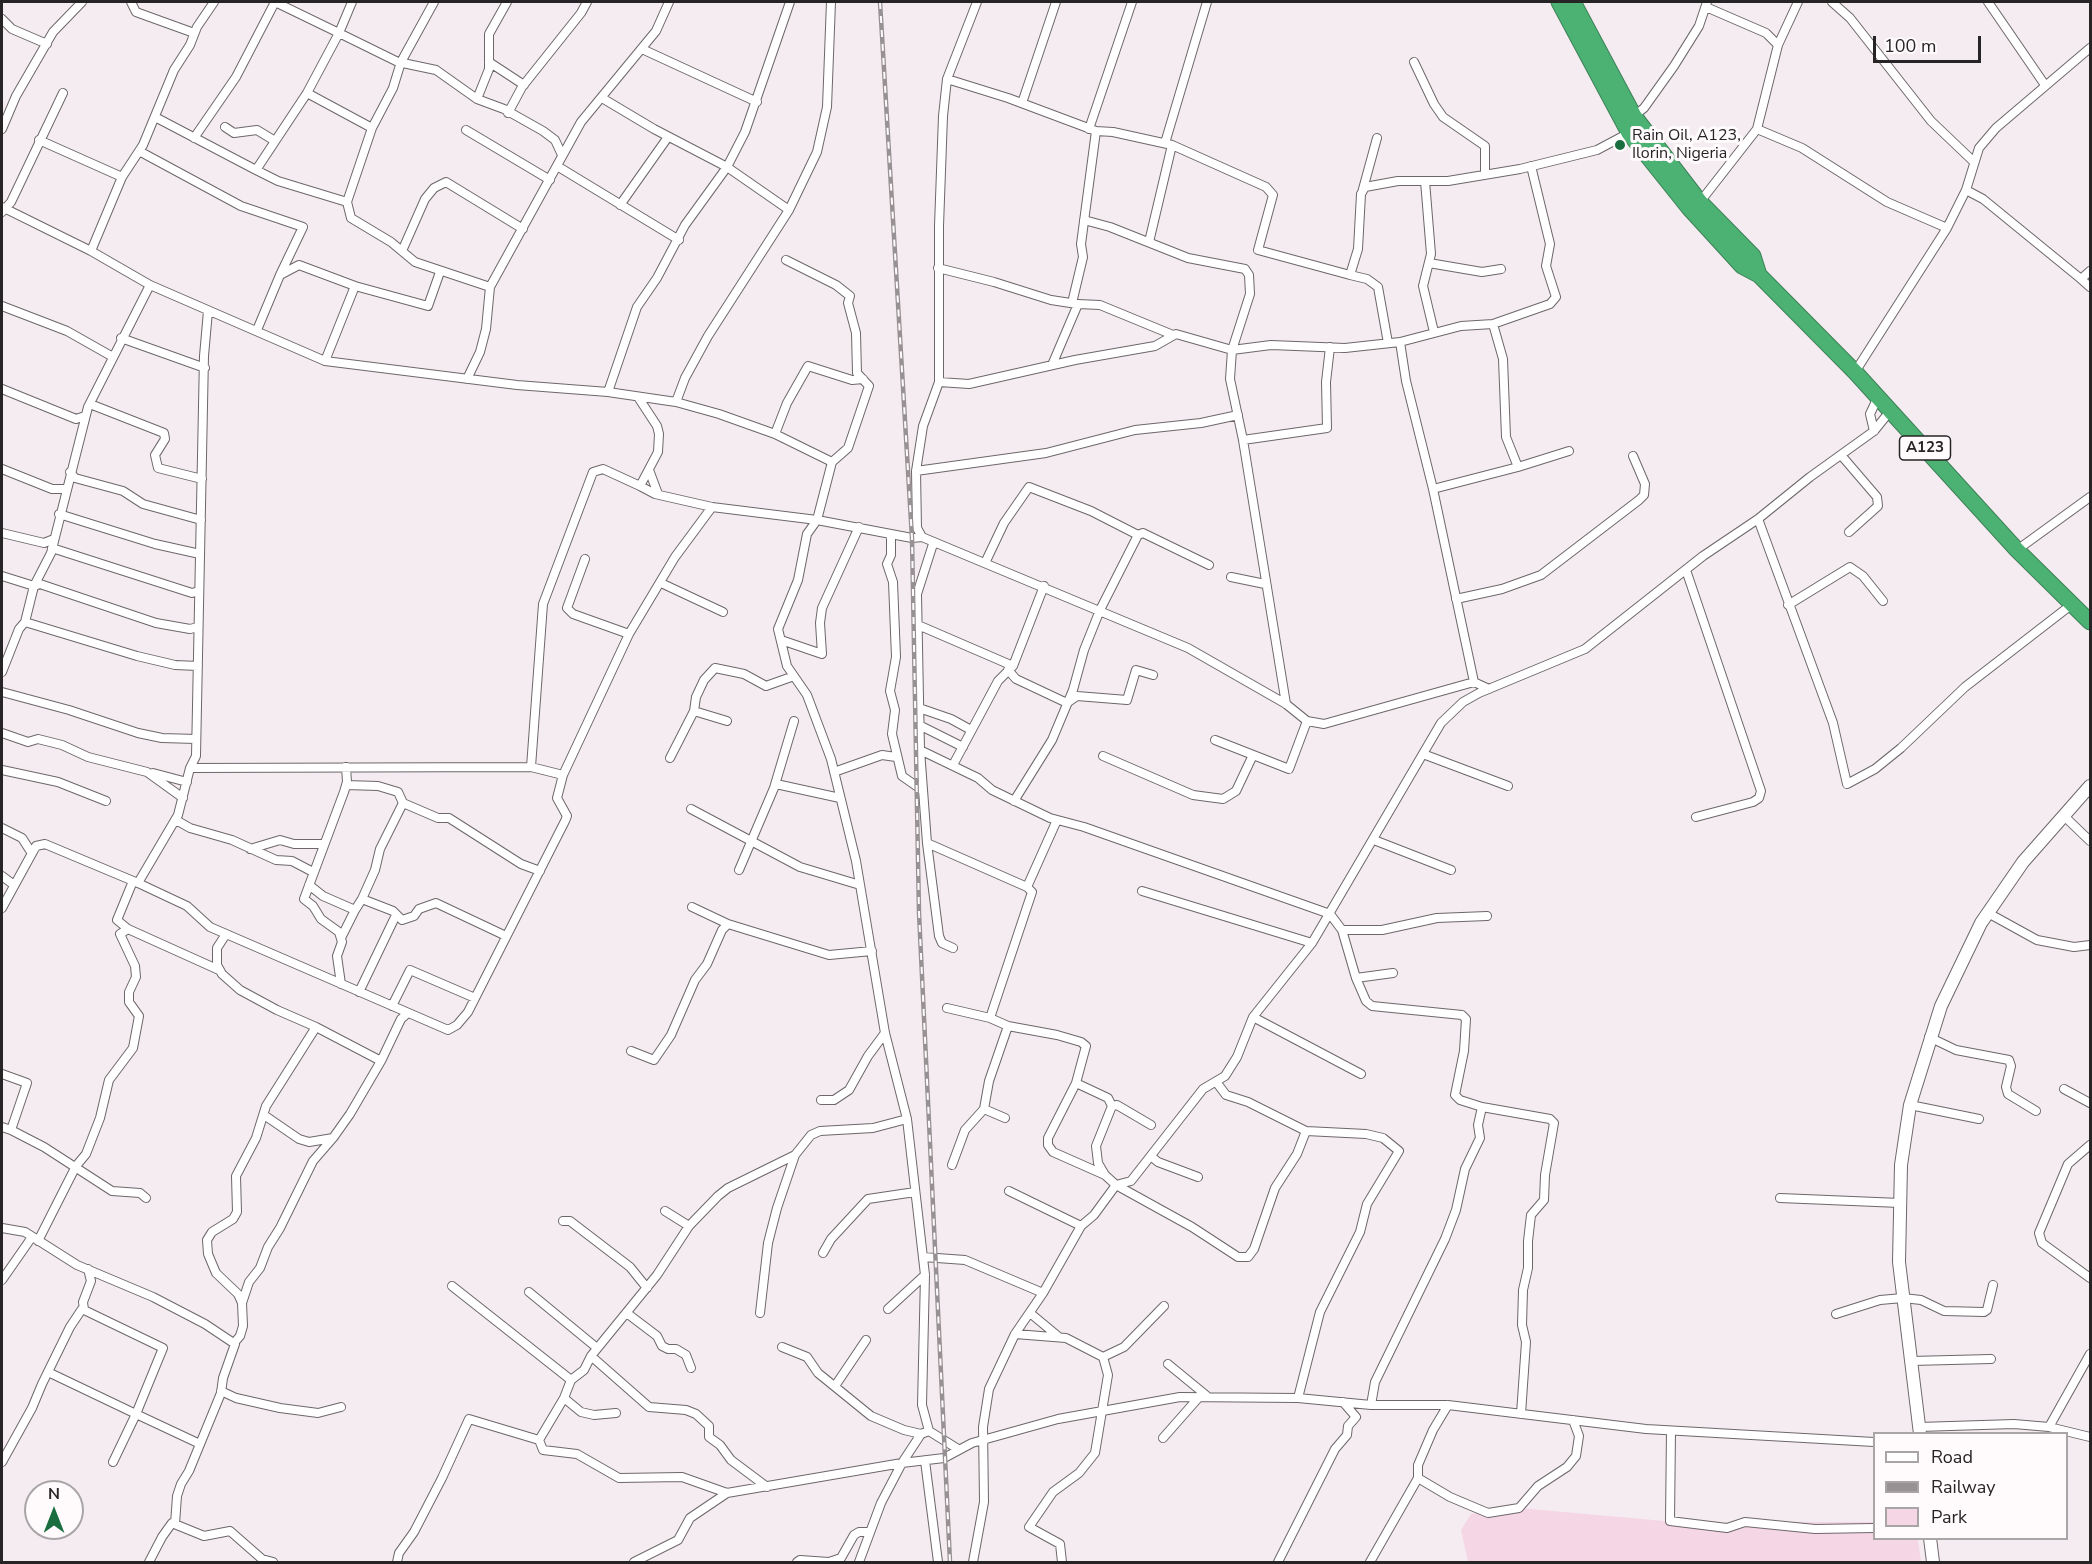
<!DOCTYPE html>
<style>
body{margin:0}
#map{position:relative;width:2092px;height:1564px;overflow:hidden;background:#f4ecf0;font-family:"Nunito Sans",sans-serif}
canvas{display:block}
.frame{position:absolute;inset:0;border:3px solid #272425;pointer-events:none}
.legend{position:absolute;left:1873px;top:1432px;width:195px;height:108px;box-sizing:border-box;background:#fffbfd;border:2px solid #a9a5a7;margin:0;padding:8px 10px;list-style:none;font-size:18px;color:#272425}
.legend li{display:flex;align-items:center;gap:12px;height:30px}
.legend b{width:30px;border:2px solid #a9a5a7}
.north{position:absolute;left:24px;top:1480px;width:60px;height:60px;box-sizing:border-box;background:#fffbfd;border:2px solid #a9a5a7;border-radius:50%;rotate:0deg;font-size:16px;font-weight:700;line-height:24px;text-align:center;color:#272425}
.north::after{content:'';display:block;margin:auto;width:21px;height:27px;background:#1a6d3f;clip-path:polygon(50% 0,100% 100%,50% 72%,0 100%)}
.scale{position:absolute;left:1873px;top:36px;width:108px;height:27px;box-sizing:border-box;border:3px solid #272425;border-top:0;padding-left:8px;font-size:18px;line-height:21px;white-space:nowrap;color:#272425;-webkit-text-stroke:4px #fffbfd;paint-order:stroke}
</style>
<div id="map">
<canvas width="2092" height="1564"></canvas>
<div class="frame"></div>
<ul class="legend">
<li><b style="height:8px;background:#fff"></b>Road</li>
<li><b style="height:8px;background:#979193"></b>Railway</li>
<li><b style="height:16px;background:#f5d6e5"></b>Park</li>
</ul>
<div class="north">N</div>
<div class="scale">100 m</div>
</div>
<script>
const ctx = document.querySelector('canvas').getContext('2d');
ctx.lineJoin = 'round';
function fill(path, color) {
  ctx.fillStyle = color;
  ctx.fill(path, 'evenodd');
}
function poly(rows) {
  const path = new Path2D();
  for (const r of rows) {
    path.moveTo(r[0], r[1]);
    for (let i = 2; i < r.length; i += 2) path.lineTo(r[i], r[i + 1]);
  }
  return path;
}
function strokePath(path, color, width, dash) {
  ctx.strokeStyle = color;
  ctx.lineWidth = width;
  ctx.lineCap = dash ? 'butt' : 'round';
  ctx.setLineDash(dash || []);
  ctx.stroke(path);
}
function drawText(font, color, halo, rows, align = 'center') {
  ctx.font = font + ' "Nunito Sans",sans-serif';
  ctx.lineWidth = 6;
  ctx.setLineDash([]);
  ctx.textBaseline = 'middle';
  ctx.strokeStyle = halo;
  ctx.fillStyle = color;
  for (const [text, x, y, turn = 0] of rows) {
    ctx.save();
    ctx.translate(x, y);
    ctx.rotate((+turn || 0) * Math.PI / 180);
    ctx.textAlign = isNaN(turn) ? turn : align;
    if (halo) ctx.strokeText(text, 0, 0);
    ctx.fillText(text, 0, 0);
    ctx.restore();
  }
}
fill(poly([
 [1519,1508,1731,1527,1745,1522,1874,1522,1874,1538,1918,1539,1921,1562,1468,1562,1461,1530,1471,1514]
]), '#f5d6e5');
const street = poly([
 [131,2,136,12,194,33],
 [275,2,339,33,352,2],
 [434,2,401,62,393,88,372,128,347,202,351,218,391,242,415,262,490,287,486,329,480,352,467,379],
 [977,2,947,79,943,116,939,226,939,382,923,426,916,471,917,528,922,537,1188,648,1286,704,1307,721,1324,724,1474,682,1489,689],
 [1832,2,1850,18,1931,121,1974,162],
 [1988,2,2045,85],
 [1706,7,1766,33,1778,45],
 [2,19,12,29,47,44],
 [642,49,757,102],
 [489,62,524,85],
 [1414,62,1434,104,1443,117,1485,146,1485,175],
 [947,79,1008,98,1096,131,1113,132,1172,145,1266,187,1273,195,1258,250,1350,275,1358,249,1361,194,1365,187,1398,181,1448,181,1520,169,1597,150,1629,133],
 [307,93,372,128],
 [602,98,654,129,727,167,789,210],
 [477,99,489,69,489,34,507,2],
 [1022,103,1056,2],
 [508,113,522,87,581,13,587,2],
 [1634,116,1644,108,1674,66,1699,26,1707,2],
 [155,117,256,170],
 [225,127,234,133,257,130,275,141],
 [2,129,16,96,53,32,82,2],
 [1089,129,1132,2],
 [1757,129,1802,148,1887,202,1947,228],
 [466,130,550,180],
 [194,138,236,77,275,2],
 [39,140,122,177],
 [1165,143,1207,2],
 [139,151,241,206,303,227,280,275],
 [557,166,679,240],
 [1425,181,1431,254,1423,286,1434,332],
 [1363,189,1377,138],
 [1966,190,1983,199,2081,279],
 [347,202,278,181,256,170,307,93,339,33,398,62,436,70,477,99,504,109,543,131,555,140,562,155],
 [1700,202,1757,129,1778,45,1798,2],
 [620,205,668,137],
 [2,207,91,251,150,285,325,361,517,385,608,392,676,402,719,414,775,434,832,462,817,520,912,538,922,537],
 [2,212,11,202,63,93],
 [1084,220,1110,227,1188,258,1245,269,1249,275,1250,294,1232,350,1230,379,1243,440,1286,704],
 [1149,242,1172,145],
 [91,251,122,177,143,145,174,70,190,45,197,27,214,2],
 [402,251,425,199,434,188,446,182,523,229],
 [786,260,836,285,850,296,848,303,856,333,857,373,869,386,848,448,832,462],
 [1429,263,1482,272,1501,269],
 [938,268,994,282,1051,300,1077,304],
 [2090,271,2081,279,2090,287],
 [1350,275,1367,279,1378,287,1388,343],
 [490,287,581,122,656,31,669,2],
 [1072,303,1083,257,1081,244,1096,131],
 [2,306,67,331,113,357],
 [208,311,204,356,196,756,190,768,531,767,563,775],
 [257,330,280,275,299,265,355,286],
 [121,338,205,368],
 [1400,342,1406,381,1433,489,1474,682],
 [325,361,355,286,428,306,440,272],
 [1052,365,1078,304,1100,305,1173,335],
 [1855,372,1947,228,1966,190,1979,148,1996,128,2090,48],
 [939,382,969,384,1075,360,1155,346,1176,334,1232,350,1271,345,1345,348,1400,342,1461,326,1493,324,1550,304,1556,297,1546,266,1550,244,1531,166],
 [2,389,76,419,85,416],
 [608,392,637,307,657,278,685,225,727,167,745,132,790,2],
 [638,397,657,426,659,434,658,452,640,486,655,494,712,507,817,520,807,534,798,580,778,629,787,666,807,695,831,759,856,861,885,1033,907,1119,925,1275,922,1405,929,1431],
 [676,402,685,378,708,336,789,210,817,152,827,107,831,2],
 [90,404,164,433,165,439,155,455,158,468,202,479],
 [1874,431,1870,414,1878,397],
 [775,434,787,403,808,366,852,380,863,379],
 [1243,440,1327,428,1326,382,1330,347],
 [1841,455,1877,497,1878,506,1849,532],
 [1518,467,1569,451],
 [2,469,52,489,66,489],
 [649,470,658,494],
 [916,471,1046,453,1135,430,1201,423,1238,415],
 [70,472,75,478,123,491,143,504,201,520],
 [1433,489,1518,467,1506,437,1503,359,1493,324],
 [59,514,155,544,200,554],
 [1758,519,1833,723,1847,784,1875,769,1901,748,1965,687,2071,605],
 [2,533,44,543,54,539],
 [891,534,891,555,887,564,893,582,896,657,890,691,895,710,892,734,902,776,922,790],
 [933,544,917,594,920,750,927,843,1027,887,1057,820],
 [52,548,192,593,199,591],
 [2017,550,2090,497],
 [585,559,567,608,573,614,629,634],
 [985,563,1004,523,1029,487,1091,511,1138,535],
 [1686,570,1761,791,1759,798,1753,802,1696,817],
 [2,576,34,586,40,584,156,623,190,629,198,627],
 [1231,577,1265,584],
 [661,583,723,612],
 [1456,599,1502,589,1541,575,1639,500,1644,495,1645,484,1633,456],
 [1788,605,1850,567,1863,576,1883,601],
 [25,622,137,656,175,665,198,666],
 [918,625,1013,666],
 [781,640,822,654,820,623,822,608,859,527],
 [1008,670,1016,679,1067,703,1077,696,1127,700,1136,670,1153,675],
 [2,672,19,629,25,622,34,586,51,553,88,407,150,285],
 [2,692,69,710,138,733,162,738,196,739],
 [919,708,951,719,971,730],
 [694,711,727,721],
 [919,725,963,747],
 [2,733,28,742,38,739,62,745,88,757,147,772,183,798],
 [1215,740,1289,769,1307,721],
 [920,750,978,778,992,790,1050,818,1084,827,1330,914,1342,930,1356,978,1366,1001,1372,1006,1462,1015,1466,1019,1464,1051,1455,1095,1460,1100,1482,1107,1550,1119,1554,1123,1545,1175,1544,1200,1531,1215,1528,1241,1528,1268,1523,1290,1522,1325,1526,1342,1521,1414],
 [1423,754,1508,786],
 [1103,756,1193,795,1223,799,1236,791,1253,755],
 [670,758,694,711,696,697,704,680,715,668,744,674,766,686,794,676],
 [953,765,998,681,1013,666,1044,586],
 [531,767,543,604,593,472,603,469,640,486],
 [190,768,178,815,138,883,187,906,210,927,448,1030,457,1025,468,1012,565,821,567,816,557,798,563,775,629,634,675,557,712,507],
 [2,770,58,782,106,801],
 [834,772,882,755,896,757],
 [153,773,187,782],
 [776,784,840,798],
 [346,785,378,786,398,792,403,803,438,818,449,818,521,864,540,871],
 [1014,801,1052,740,1073,690,1084,650,1100,610,1138,535,1143,533,1209,565],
 [691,809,800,867,860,885],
 [2063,815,2090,841],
 [176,820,190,828,232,840,276,860,292,861,313,872],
 [2,828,22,838,31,852],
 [1374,840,1451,870],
 [927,843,939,936,942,943,953,948],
 [250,849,280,840,294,844,323,844],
 [739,870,774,788,794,721],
 [2,876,14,885],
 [133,881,117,920,128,929,219,970],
 [309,885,323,896,355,910,341,938],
 [1142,891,1312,943],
 [362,899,375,870,380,849,403,803],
 [692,907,728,924],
 [2,908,36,846,45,844,138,883],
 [355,910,362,899,393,911,402,920,414,916,419,909,436,903,506,936],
 [1988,913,2037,940,2074,947,2090,945],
 [1342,930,1382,930,1437,918,1487,916],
 [226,934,217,948,217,965,222,974,240,990,277,1010,316,1027],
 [1356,978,1393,973],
 [341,984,337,956,342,942,339,932,321,919,313,906,304,899,344,792,347,782,346,767],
 [359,992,396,915],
 [392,1006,410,970,475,998],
 [947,1008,990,1018,1008,1026,1057,1035,1081,1042,1086,1046,1076,1083,1048,1138,1048,1145,1053,1152,1105,1175,1116,1185,1192,1227,1238,1257,1248,1257,1254,1249,1275,1188,1297,1154,1306,1131,1248,1102,1226,1095,1217,1083],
 [1253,1017,1361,1074],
 [990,1018,1032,892,1027,887],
 [1929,1037,1956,1050,2009,1060,2011,1066,2006,1087,2008,1094,2036,1111],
 [631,1051,654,1060,671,1035,695,980,707,964,722,930,728,924,829,955,872,951],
 [2,1074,27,1083,11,1130,2,1127],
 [1076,1083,1108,1098,1112,1106],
 [2064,1089,2090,1103],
 [821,1100,834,1100,849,1090,868,1056,885,1033],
 [1910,1105,1979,1119],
 [1112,1106,1117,1105,1151,1125],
 [984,1109,1005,1118],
 [264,1115,299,1139,309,1142,333,1138,350,1114,381,1061],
 [11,1130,44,1147,112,1191,140,1193,146,1198],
 [2090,1145,2068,1164,2039,1233,2042,1243,2090,1278],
 [1152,1157,1158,1162,1198,1177],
 [952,1165,965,1130,984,1109,989,1081,1008,1026],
 [1105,1175,1098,1163,1096,1146,1112,1106],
 [1009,1191,1081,1226],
 [1780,1198,1900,1203],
 [665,1211,689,1226],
 [563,1221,570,1221,630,1267,647,1288],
 [2,1228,25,1232,77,1265,153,1297,205,1324,235,1344,223,1378,221,1393,189,1471,181,1484,177,1496,175,1524],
 [38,1241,76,1166,86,1154,100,1118,109,1080,133,1048,139,1016,129,1002,129,992,136,977,135,966,120,934,128,929],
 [823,1253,831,1239,868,1199,915,1192],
 [923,1257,965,1260,1043,1293],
 [2,1280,32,1237],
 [452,1286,571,1380],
 [529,1292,597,1348],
 [242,1303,249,1282,260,1268,268,1247,280,1228,313,1161,333,1138],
 [888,1309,925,1275],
 [84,1310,83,1302,91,1281,88,1269],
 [760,1313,768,1243,777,1208,795,1155],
 [1030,1313,1059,1337],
 [628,1314,657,1336,662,1346,668,1349,676,1349,686,1355,691,1368],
 [1836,1314,1880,1300,1903,1298,1921,1300,1944,1311,1984,1312,1987,1310,1993,1285],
 [1015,1334,1066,1338,1103,1357],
 [234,1343,240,1336,243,1326,242,1303,238,1294,216,1273,208,1254,207,1240,212,1232,233,1219,237,1212,236,1176,256,1138,266,1106,316,1027,381,1061,401,1019,408,1013],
 [782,1347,807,1357,818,1373,871,1416,904,1430,921,1434,929,1431,958,1449],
 [591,1356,649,1407,686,1410,696,1414,709,1426,709,1437,720,1445,731,1460,767,1487],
 [1911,1361,1991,1359],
 [1168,1364,1207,1396],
 [835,1386,866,1340],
 [221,1391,236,1398,280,1408,318,1413,341,1407],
 [564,1398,581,1412,594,1415,616,1413],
 [1298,1398,1320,1312,1360,1232,1367,1204,1399,1151,1383,1138,1366,1134,1306,1131],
 [1371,1405,1375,1382,1445,1239,1456,1210,1465,1169,1480,1138,1478,1125,1482,1107],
 [1919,1427,2014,1424,2049,1427,2090,1437],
 [2049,1427,2090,1354],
 [1671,1431,1670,1521,1727,1528,1745,1522,1815,1529,1874,1528],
 [1163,1438,1200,1396],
 [539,1440,543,1450,577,1454,619,1478,682,1477,727,1493,902,1463,921,1434],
 [925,1461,938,1562],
 [2,1462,32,1408,42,1384,70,1327,82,1309,163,1348,136,1414,48,1372],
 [113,1462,136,1414,200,1444],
 [1418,1478,1450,1497,1488,1513,1519,1508,1538,1486,1567,1467,1576,1456,1579,1436,1573,1420],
 [149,1562,162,1537,172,1523,204,1536,230,1531,262,1559,273,1562],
 [397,1562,399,1553,414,1532,442,1478,469,1419,539,1440,564,1398,571,1380,584,1370,591,1356,657,1275,689,1226,718,1196,728,1188,795,1155,811,1135,820,1131,873,1128,907,1119],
 [634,1562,678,1540,690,1518,727,1493],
 [797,1562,800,1560,829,1562,841,1558,854,1535,859,1532,870,1532],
 [859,1562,881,1503,902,1463,944,1458,972,1443,1058,1419,1180,1397,1298,1398,1371,1405,1448,1405,1646,1429,1874,1442],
 [973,1562,984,1502,983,1427,989,1389,1015,1334,1043,1293,1081,1226,1094,1215,1116,1185,1131,1181,1203,1089,1225,1076,1237,1057,1253,1017,1312,943,1441,723,1463,702,1479,693,1585,649,1703,556,1758,519,1810,477,1874,431,1891,410],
 [1062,1562,1060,1544,1029,1527,1053,1492,1079,1473,1095,1453,1108,1375,1103,1357,1124,1347,1164,1306],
 [1278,1562,1335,1449,1347,1435,1348,1426,1356,1417,1343,1402],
 [1370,1562,1418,1478,1418,1465,1433,1430,1448,1405]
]);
const secondary = poly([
 [1920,1434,1899,1262,1901,1165,1910,1105,1941,1006,1981,923,2023,862,2090,786],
 [1930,1538,1933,1562]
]);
const highway = poly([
 [1559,2,1629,133,1689,208,1742,266,1759,275,1855,372,2017,550,2090,622],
 [1573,2,1634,116,1700,202,1753,256,1759,275]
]);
strokePath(street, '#6d676a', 10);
strokePath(secondary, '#6d676a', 14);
strokePath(highway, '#3e8058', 17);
strokePath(street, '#fff', 8);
strokePath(secondary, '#fff', 12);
strokePath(highway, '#4bb273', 15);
const rail = poly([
 [880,2,912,538,919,913,950,1562]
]);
strokePath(rail, '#979193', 4.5);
strokePath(rail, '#fffbfd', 2, [7]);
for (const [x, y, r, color] of [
 [1620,145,6,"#1a6d3f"]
]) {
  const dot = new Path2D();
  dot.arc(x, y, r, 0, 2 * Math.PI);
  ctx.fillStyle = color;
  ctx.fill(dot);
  strokePath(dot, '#fffbfd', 2);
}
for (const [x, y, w] of [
 [1925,448,51]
]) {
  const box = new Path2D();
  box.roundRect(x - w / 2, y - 12, w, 24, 4.5);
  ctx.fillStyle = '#fffbfd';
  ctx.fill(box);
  strokePath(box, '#272425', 1.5);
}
drawText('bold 15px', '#272425', null, [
 ["A123",1925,448]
]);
drawText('16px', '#272425', '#fffbfd', [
 ["Rain Oil, A123,",1632,136],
 ["Ilorin, Nigeria",1632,154]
], 'left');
</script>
